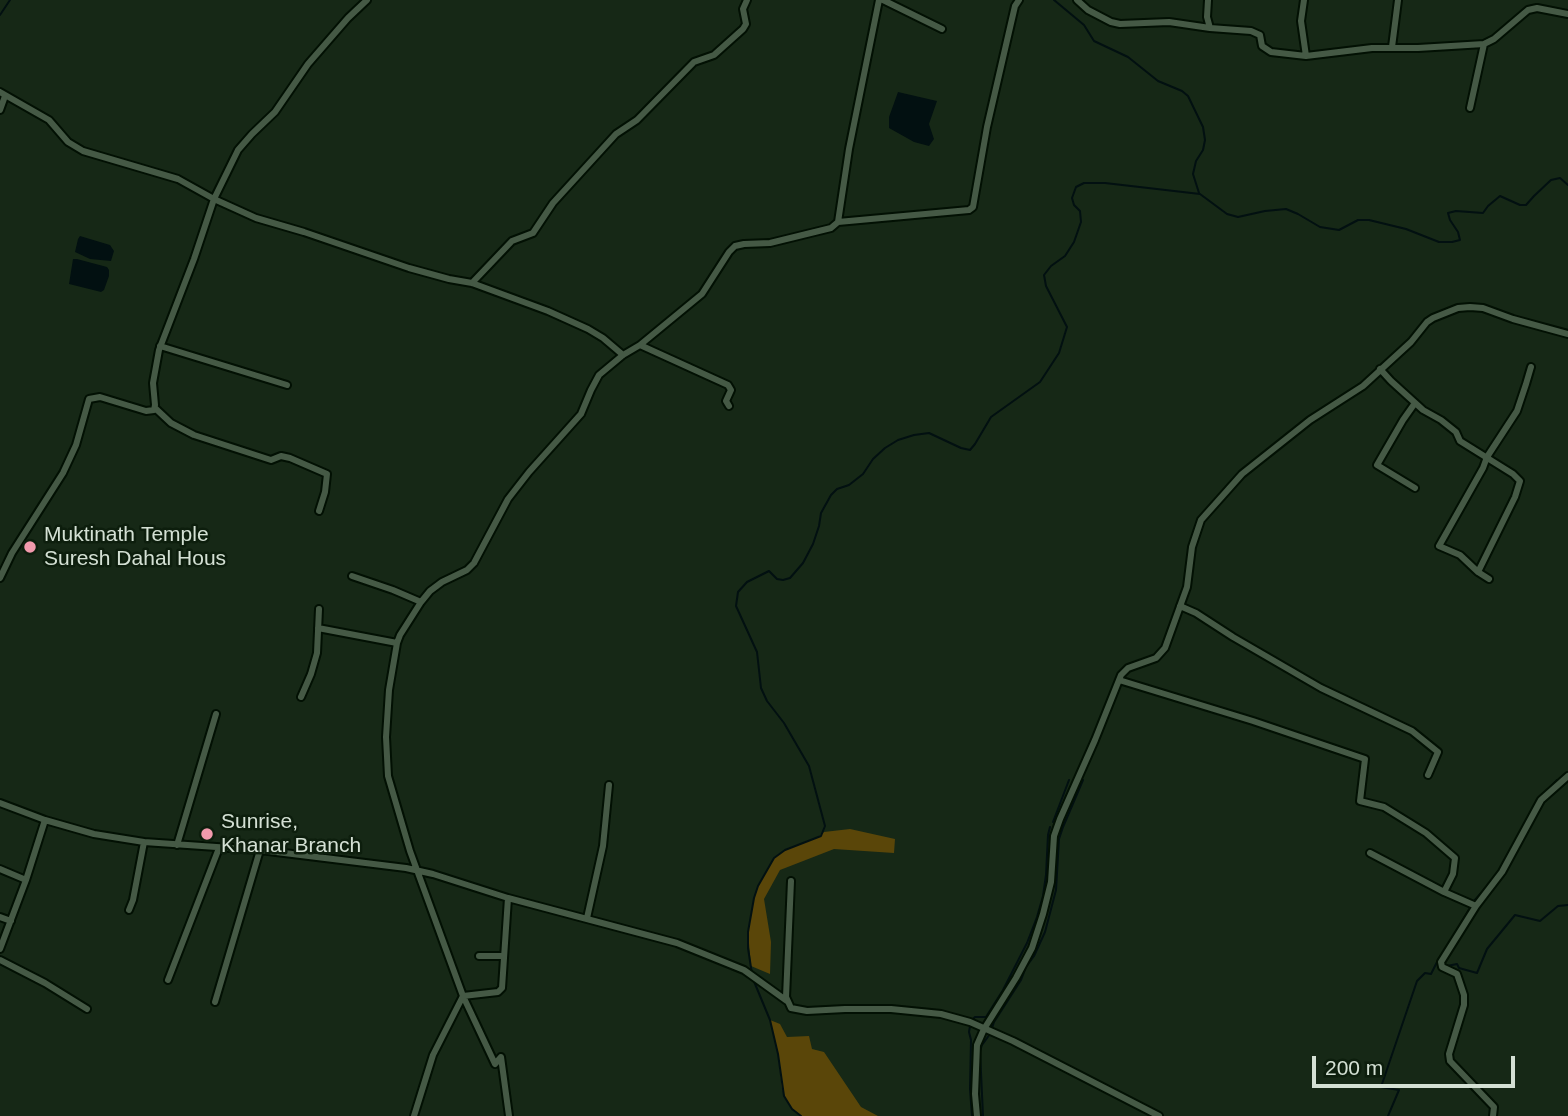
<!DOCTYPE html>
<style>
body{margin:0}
#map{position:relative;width:1568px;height:1116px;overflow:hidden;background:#162816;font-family:Helvetica,sans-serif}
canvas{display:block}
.scale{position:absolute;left:1312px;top:1056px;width:203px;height:32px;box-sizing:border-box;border:4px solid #d4e0d4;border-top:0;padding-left:9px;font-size:21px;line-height:24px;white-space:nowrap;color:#d4e0d4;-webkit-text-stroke:5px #0d1e0d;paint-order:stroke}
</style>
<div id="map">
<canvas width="1568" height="1116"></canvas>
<div class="scale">200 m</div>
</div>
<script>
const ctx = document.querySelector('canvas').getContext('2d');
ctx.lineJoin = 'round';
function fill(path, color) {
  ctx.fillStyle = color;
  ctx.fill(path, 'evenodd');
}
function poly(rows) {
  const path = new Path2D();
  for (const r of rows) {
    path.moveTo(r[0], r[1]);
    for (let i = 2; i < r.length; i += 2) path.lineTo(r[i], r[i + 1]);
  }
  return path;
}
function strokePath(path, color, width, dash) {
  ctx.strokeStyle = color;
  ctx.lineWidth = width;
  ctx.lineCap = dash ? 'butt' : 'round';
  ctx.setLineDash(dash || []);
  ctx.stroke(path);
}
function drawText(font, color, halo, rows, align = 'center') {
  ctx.font = font + ' Helvetica,sans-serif';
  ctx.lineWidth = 5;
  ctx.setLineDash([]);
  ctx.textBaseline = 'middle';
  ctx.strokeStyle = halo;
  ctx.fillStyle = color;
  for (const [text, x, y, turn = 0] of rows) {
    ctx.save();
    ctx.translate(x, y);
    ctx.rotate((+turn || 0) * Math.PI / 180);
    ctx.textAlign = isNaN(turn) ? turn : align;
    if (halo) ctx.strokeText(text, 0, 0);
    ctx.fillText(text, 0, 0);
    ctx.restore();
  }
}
fill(poly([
 [850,829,895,839,894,853,834,849,780,870,764,899,771,942,770,974,751,966,748,932,754,898,758,886,774,858,785,850,818,837,824,832],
 [770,1020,780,1024,787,1037,809,1036,812,1049,824,1052,861,1107,878,1116,801,1116,796,1113,787,1102,782,1089,778,1054]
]), '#5a4609');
fill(poly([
 [898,92,937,101,929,124,934,139,929,146,914,142,889,128,889,117],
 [80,236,110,245,114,251,111,261,90,259,75,252,78,239],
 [73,259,77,259,107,267,109,270,109,276,104,290,101,292,69,284]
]), '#021011');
strokePath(poly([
 [1054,0,1084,25,1094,41,1128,57,1158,81,1182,91,1188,96,1203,127,1205,140,1203,150,1196,161,1193,174,1199,193],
 [0,15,10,0],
 [1541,797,1557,780],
 [1053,822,1069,780],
 [1503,863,1528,818],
 [1474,901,1491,882],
 [1460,925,1470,908],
 [1447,966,1457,964,1459,968,1477,973,1487,949,1515,915,1540,921,1558,906,1568,905],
 [752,974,748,948,748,932,754,898,758,886,774,858,785,850,821,836,825,826,809,766,784,723,767,701,761,688,757,652,736,606,738,592,747,582,769,571,777,579,783,580,790,578,803,563,813,544,819,526,821,513,831,495,837,489,849,485,863,474,873,459,885,448,898,440,914,435,929,433,961,448,970,450,975,444,991,417,1040,382,1059,353,1067,327,1046,286,1044,275,1051,266,1065,256,1074,242,1081,222,1080,211,1074,205,1072,198,1076,187,1084,183,1105,183,1200,194,1227,214,1238,217,1265,211,1286,209,1298,214,1320,227,1339,230,1358,220,1369,220,1406,229,1439,242,1452,242,1460,240,1458,232,1450,220,1448,213,1456,211,1483,213,1488,206,1500,196,1520,205,1526,205,1534,196,1551,180,1560,178,1568,185],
 [753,979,770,1020,778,1054,784,1096,792,1109,801,1116],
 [972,1020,975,1017,986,1017,1003,990,1027,943,1037,917,1043,896,1046,875,1048,835,1050,827],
 [970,1026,969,1032,971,1040,970,1089,972,1116],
 [992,1028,994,1022,1021,980,1026,967,1034,956,1045,932,1056,890,1059,839,1063,827,1083,780],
 [983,1116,980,1051,982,1045,990,1034],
 [1388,1116,1399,1090,1381,1087,1417,981,1425,973,1431,974,1437,962,1452,939]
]), '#021011', 2);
const minor = poly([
 [883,0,942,29],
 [1077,0,1088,10,1111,22,1120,24,1169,22,1210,28,1251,31,1260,35,1262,46,1271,52,1306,56,1372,48,1418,48,1484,44,1494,39,1528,10,1537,8,1568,14],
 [1208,0,1207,17,1210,28],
 [1304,0,1301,21,1306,56],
 [1392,47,1398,0],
 [0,92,49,120,68,142,83,151,178,179,214,199,256,218,304,232,409,268,449,279,472,283,548,311,588,329,603,338,623,355],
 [1470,108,1484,44],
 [0,110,5,96],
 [838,222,969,210,973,207,987,127,1015,6,1019,0],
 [472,283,512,241,533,233,553,203,616,134,637,120,694,62,714,55,743,29,746,24,743,9,747,0],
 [640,345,728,385,731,390,726,401,729,406],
 [160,346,287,385],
 [1380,369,1391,381,1423,410,1441,420,1456,432,1460,441,1513,474,1520,481,1515,497,1478,572,1489,579],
 [155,408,171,423,194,435,271,460,281,456,290,458,327,474,325,492,319,511],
 [1415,488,1377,465,1403,420,1415,403],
 [1478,572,1460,555,1439,546,1483,468,1487,457,1517,411,1526,384,1531,367],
 [352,576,393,590,421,602],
 [0,578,12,553,63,473,76,445,89,399,100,397,146,411,154,410,155,405,153,383,159,350,194,259,214,199,238,150,252,134,275,112,308,64,348,18,367,0],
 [1180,606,1196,613,1233,637,1321,688,1412,731,1438,752,1428,775],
 [318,628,397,643],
 [1119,680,1253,721,1365,759,1360,801,1384,807,1426,833,1455,858,1453,874,1444,892,1476,906],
 [301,697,311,674,317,653,319,609],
 [0,803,45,820,94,834,144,842,260,850,406,868,433,874,508,898,677,943,744,970,787,1001],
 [177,845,216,714],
 [1370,853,1444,892],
 [0,869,26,880],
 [791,881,786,997,791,1008,807,1011,845,1009,891,1009,941,1014,970,1022,1013,1041,1159,1116],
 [129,910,133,900,144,842],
 [0,917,11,921],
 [587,918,603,846,609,785],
 [0,949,26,880,45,820],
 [479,956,504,956],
 [0,960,45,983,87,1009],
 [168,980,219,848],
 [215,1002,260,850],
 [414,1116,433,1055,463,996,498,992,502,988,508,898],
 [509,1116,501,1057,495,1064,463,996,410,851,388,776,386,737,389,690,397,643,400,635,421,602,430,591,442,582,467,570,474,563,508,499,529,472,581,414,591,390,599,375,623,355,640,345,702,294,729,252,735,246,744,244,770,243,831,228,838,222,849,149,879,0],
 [977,1116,975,1094,977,1045,984,1029,1016,978,1032,948,1043,914,1051,882,1054,836,1060,819,1095,740,1121,675,1128,668,1156,658,1165,648,1187,587,1192,547,1201,520,1242,474,1310,420,1363,386,1411,342,1427,322,1433,318,1458,308,1470,307,1483,308,1513,319,1568,334],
 [1493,1116,1494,1107,1450,1061,1449,1054,1464,1005,1464,995,1457,974,1442,967,1441,962,1476,906,1502,872,1541,800,1568,776]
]);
strokePath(minor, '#021003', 10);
strokePath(minor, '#455945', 6);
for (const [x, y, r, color] of [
 [30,547,7,"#f29aad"],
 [207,834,7,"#f29aad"]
]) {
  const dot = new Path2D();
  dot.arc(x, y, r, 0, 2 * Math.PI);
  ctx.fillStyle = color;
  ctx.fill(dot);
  strokePath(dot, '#0d1e0d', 2.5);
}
drawText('21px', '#d4e0d4', '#0d1e0d', [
 ["Muktinath Temple",44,535],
 ["Suresh Dahal Hous",44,559],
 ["Sunrise,",221,822],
 ["Khanar Branch",221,846]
], 'left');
</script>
